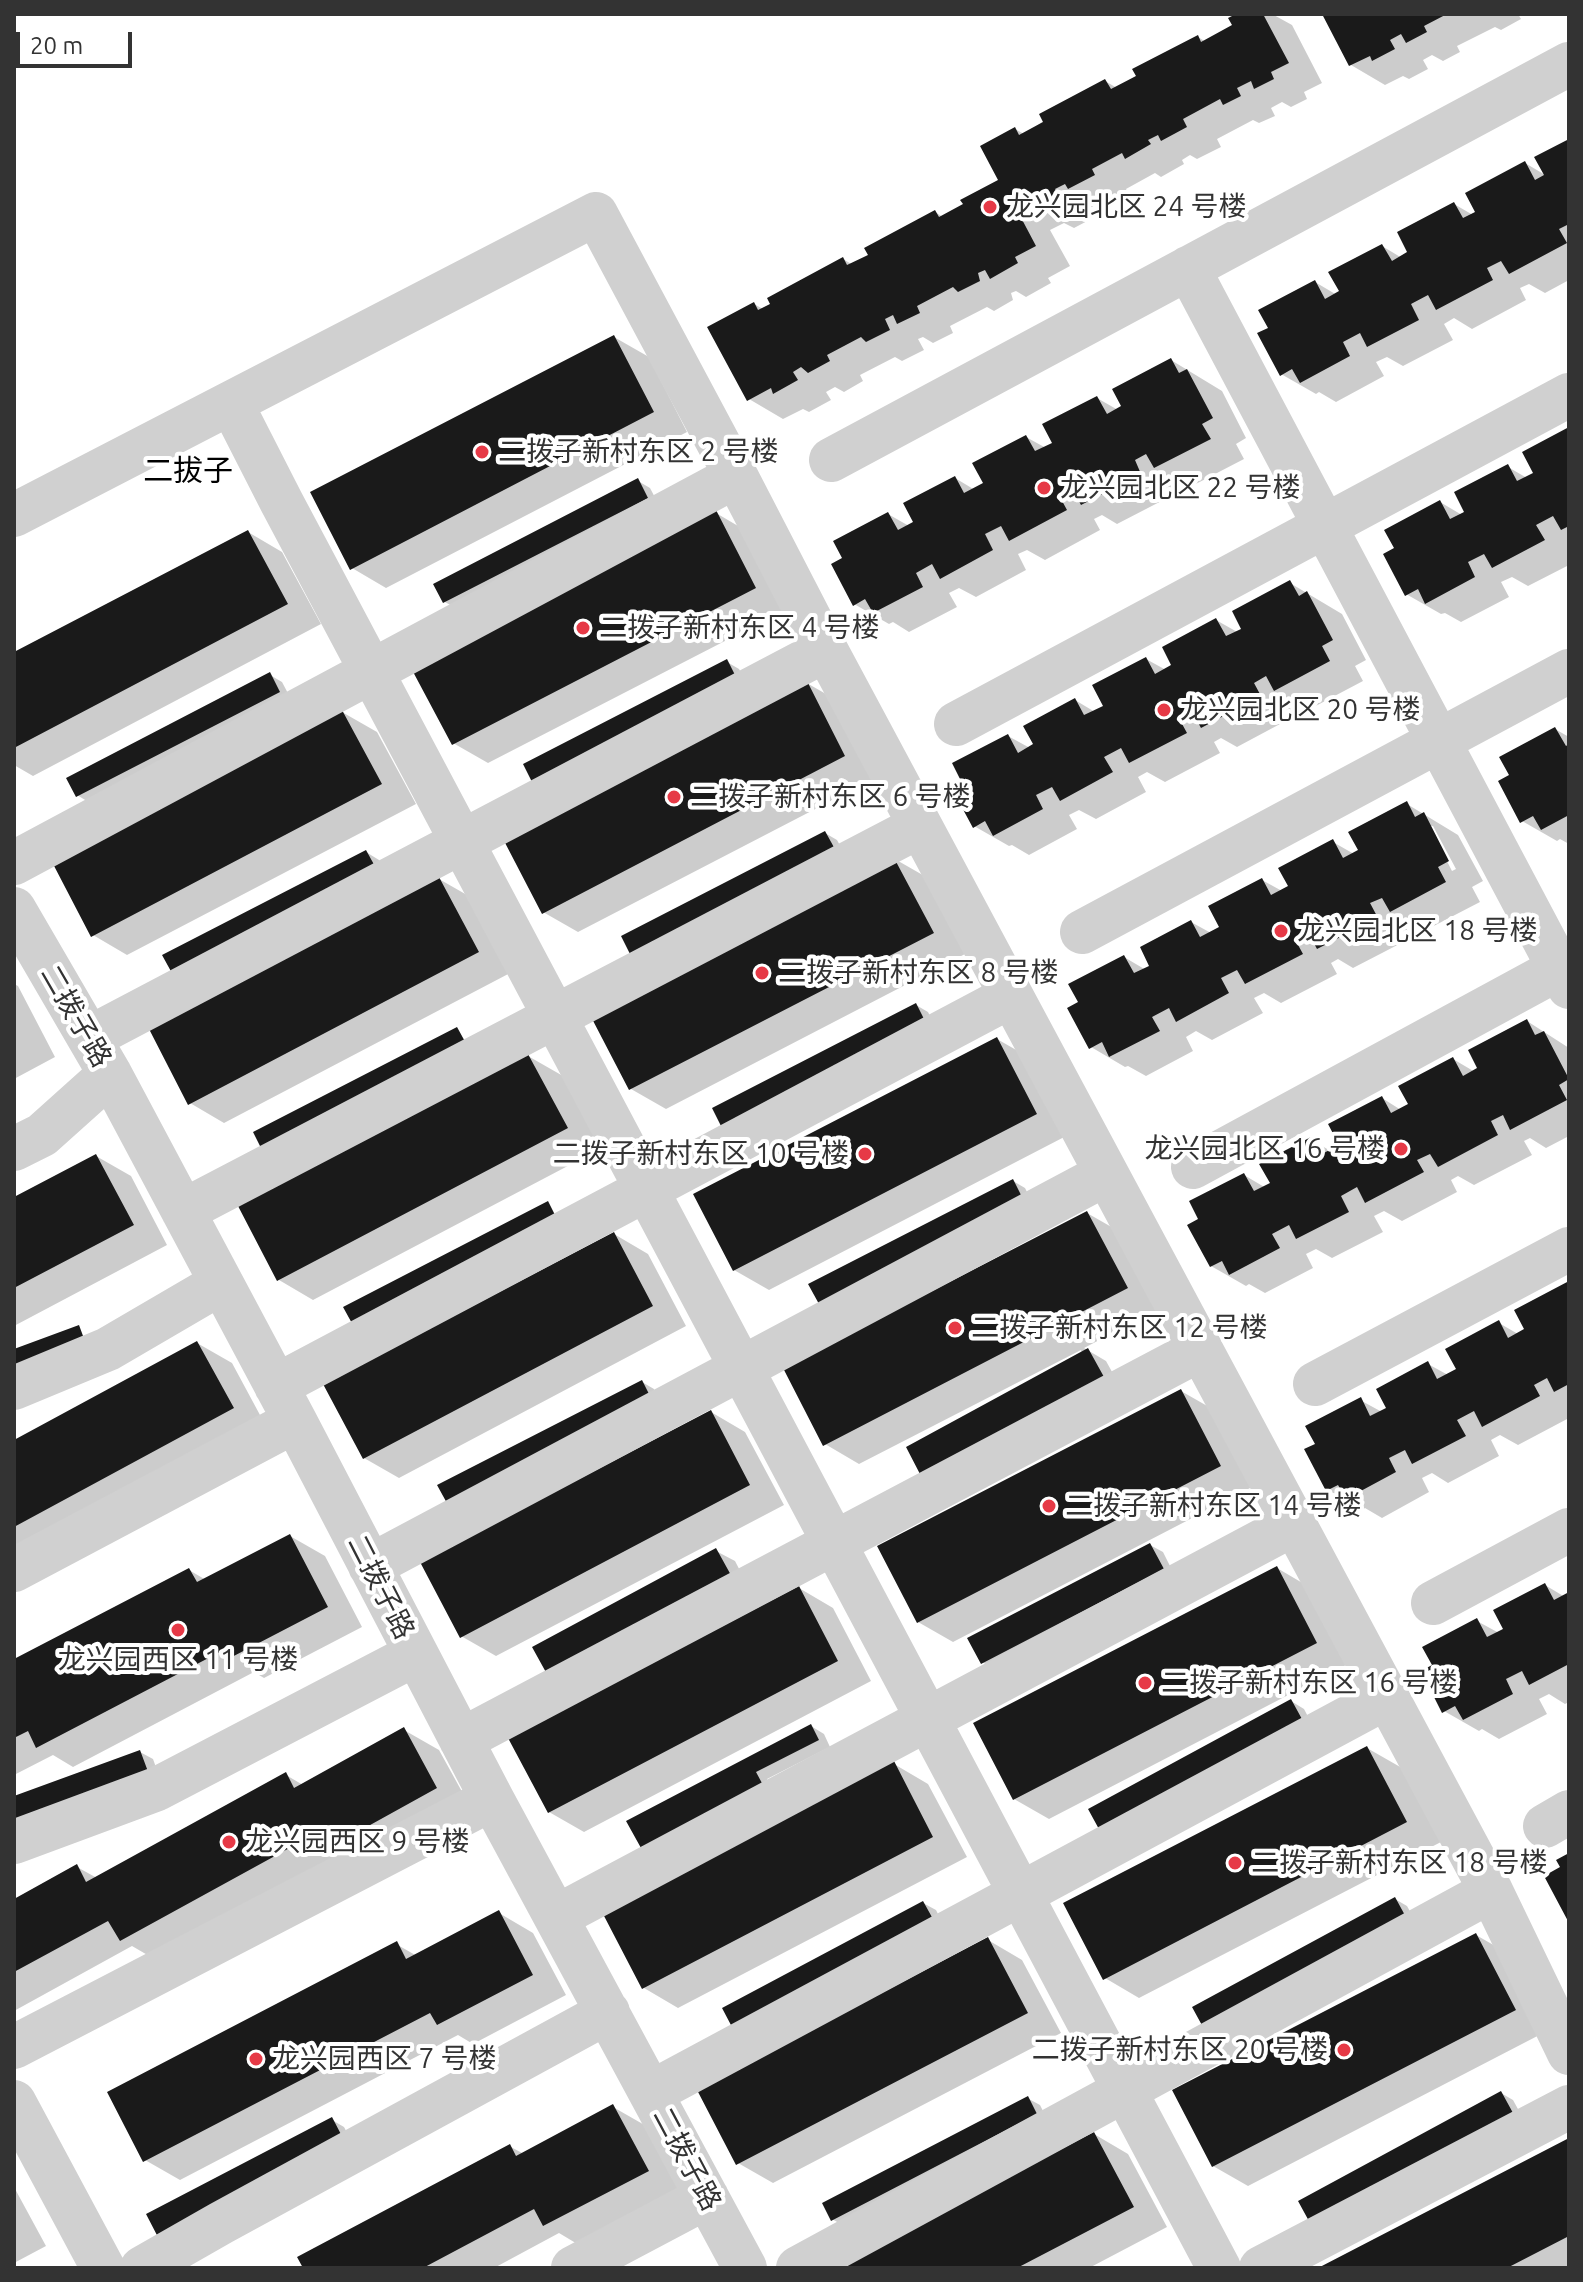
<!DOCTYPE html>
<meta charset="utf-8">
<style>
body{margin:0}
#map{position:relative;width:1583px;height:2282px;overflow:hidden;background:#fff;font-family:Ubuntu,sans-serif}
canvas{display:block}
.frame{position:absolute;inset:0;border:16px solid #333;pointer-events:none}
.scale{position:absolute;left:16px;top:32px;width:116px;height:36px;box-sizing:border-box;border:4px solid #333;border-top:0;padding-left:10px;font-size:24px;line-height:28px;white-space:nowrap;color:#333;-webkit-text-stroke:6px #fff;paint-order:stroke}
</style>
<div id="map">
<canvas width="1583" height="2282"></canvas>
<div class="frame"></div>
<div class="scale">20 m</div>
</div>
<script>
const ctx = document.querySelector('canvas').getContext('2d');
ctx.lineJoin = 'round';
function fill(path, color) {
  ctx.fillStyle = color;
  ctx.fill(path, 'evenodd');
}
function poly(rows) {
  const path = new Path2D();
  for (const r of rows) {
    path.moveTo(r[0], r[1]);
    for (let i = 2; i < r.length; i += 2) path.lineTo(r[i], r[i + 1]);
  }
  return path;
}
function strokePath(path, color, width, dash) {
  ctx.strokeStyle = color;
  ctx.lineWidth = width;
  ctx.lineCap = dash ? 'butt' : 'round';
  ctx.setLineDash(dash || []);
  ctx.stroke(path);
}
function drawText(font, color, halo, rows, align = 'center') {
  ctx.font = font + ' Ubuntu,"Noto Sans SC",sans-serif';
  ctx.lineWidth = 8;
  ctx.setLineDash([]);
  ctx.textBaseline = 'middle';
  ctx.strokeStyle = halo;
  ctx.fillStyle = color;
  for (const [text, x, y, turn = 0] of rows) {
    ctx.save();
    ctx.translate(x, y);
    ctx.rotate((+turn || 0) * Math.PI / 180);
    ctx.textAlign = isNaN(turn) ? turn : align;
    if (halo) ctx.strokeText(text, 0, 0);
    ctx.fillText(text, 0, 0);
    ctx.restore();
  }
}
fill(poly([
 [1240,14,1272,14,1292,25,1322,83,1304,92,1307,99,1291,107,1282,102,1271,108,1275,116,1259,123,1253,120,1217,139,1221,147,1197,159,1190,155,1182,160,1184,164,1161,177,1155,173,1126,189,1129,195,1104,208,1097,204,1088,209,1093,218,1074,228,1064,223,1050,230,1070,266,1048,278,1051,283,1026,297,1016,291,1011,293,1013,300,994,311,987,307,950,326,953,333,933,343,923,337,918,339,924,350,902,361,895,357,860,375,863,381,844,392,835,387,826,392,831,400,809,412,803,409,783,419,749,399,754,304,763,309,843,259,853,265,935,212,943,217,1001,181,1015,129,1024,134,1105,81,1117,88,1198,37,1206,42,1235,26],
 [1324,14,1518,14,1521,19,1501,30,1495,27,1457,46,1460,52,1443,61,1432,55,1423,60,1428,69,1409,79,1403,76,1385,85,1351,65],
 [1569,141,1569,280,1545,293,1529,284,1520,288,1526,300,1472,329,1454,318,1444,324,1453,340,1403,366,1387,357,1376,362,1384,376,1336,402,1319,392,1316,394,1281,374,1271,329,1315,282,1337,295,1382,246,1402,258,1454,204,1473,215,1525,163,1547,176],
 [614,337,649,357,687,432,386,588,352,568],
 [1171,360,1222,391,1246,438,1236,444,1244,459,1190,487,1174,477,1168,480,1175,494,1117,524,1102,515,1094,519,1100,530,1045,560,1027,550,1018,554,1026,570,976,597,959,588,949,593,957,607,909,632,893,622,889,624,854,604,845,559,888,514,909,526,955,478,975,490,985,484,1026,437,1046,448,1054,444,1097,398,1118,410],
 [1569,429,1569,565,1528,586,1512,577,1501,582,1509,597,1461,622,1445,613,1441,614,1406,594,1396,549,1440,502,1462,515,1508,467,1527,478,1535,473],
 [638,481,650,488,659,505,457,609,445,602],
 [716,513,750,533,789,608,488,763,453,743],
 [248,532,282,552,321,624,33,776,14,765,14,654],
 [1290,583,1342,614,1366,660,1355,666,1363,681,1310,709,1293,700,1287,703,1295,716,1237,747,1221,738,1214,742,1220,753,1165,782,1147,772,1138,777,1146,792,1096,819,1079,810,1069,815,1077,829,1029,855,1012,845,1009,846,974,826,964,782,1008,736,1030,748,1075,700,1095,712,1105,707,1146,659,1166,670,1216,620,1239,633],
 [727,662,739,669,748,686,546,790],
 [270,675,282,682,291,699,90,803,77,795],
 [805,682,840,702,879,776,578,932,543,912],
 [342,712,377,732,416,804,127,955,93,935],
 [1555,729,1569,737,1569,844,1560,839,1557,841,1522,821,1511,776],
 [1407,804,1458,835,1483,881,1472,887,1480,902,1426,930,1409,921,1404,923,1411,938,1353,968,1338,959,1331,963,1337,974,1281,1003,1264,993,1254,998,1263,1013,1212,1040,1196,1031,1186,1037,1193,1051,1146,1076,1128,1066,1125,1067,1091,1047,1080,1003,1124,957,1146,970,1191,922,1211,933,1222,927,1262,880,1282,891,1290,887,1333,842,1354,854],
 [1429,826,1433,826,1456,869,1452,871],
 [825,833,837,840,847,858,632,955],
 [366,852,379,860,388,877,165,956],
 [893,858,928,878,967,953,666,1109,631,1089],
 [439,879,474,899,512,972,224,1123,190,1103],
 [14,984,18,986,55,1057,14,1079],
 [916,1005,928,1012,937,1030,714,1109],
 [1527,1021,1569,1048,1569,1136,1546,1148,1530,1138,1524,1141,1532,1155,1474,1185,1458,1176,1451,1180,1457,1192,1402,1221,1384,1211,1374,1216,1383,1232,1332,1258,1316,1249,1306,1254,1313,1268,1265,1293,1249,1284,1246,1286,1211,1266,1201,1220,1244,1175,1266,1188,1311,1140,1331,1151,1342,1146,1382,1098,1401,1110,1411,1105,1453,1059,1475,1072],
 [997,1039,1032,1059,1070,1134,769,1290,734,1270],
 [528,1056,563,1076,602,1148,313,1300,279,1280],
 [96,1156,131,1176,167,1245,14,1326,14,1200],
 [1013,1181,1025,1188,1034,1206,833,1309],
 [1087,1213,1122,1233,1161,1308,1084,1348,1106,1361,1121,1388,942,1485,1082,1353,1081,1350,859,1464,825,1444],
 [614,1234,648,1254,686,1326,399,1478,364,1458],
 [1569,1284,1569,1404,1567,1405,1569,1418,1518,1445,1500,1435,1491,1440,1499,1456,1448,1483,1432,1473,1422,1478,1429,1492,1382,1518,1365,1508,1362,1510,1328,1490,1317,1445,1360,1400,1382,1412,1389,1408,1428,1364,1448,1375,1458,1370,1499,1323,1518,1334,1527,1329],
 [197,1343,232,1363,267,1428,14,1565,14,1442],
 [642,1382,654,1389,663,1407,440,1486],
 [1181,1391,1216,1411,1254,1486,953,1642,918,1622],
 [711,1412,745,1432,784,1505,496,1656,461,1636],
 [290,1536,325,1556,362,1627,264,1678,254,1672,73,1767,53,1755,14,1775,14,1661,189,1570,206,1580],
 [1150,1545,1163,1552,1175,1576,994,1669,982,1662],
 [716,1551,735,1561,749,1588,534,1648],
 [1277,1568,1311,1588,1350,1663,1049,1819,1014,1799],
 [1545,1585,1565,1597,1569,1594,1569,1702,1565,1704,1549,1694,1539,1699,1547,1714,1499,1739,1482,1729,1479,1731,1444,1711,1434,1666,1477,1621,1499,1633],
 [799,1588,833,1608,871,1681,584,1832,549,1812],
 [1291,1701,1304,1709,1314,1728,1114,1836],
 [811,1726,824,1734,830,1747,767,1779,774,1792,654,1854],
 [404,1730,439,1750,471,1808,156,1960,132,1946,14,2011,14,1901,77,1867,97,1878,286,1775,303,1785],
 [1367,1748,1402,1768,1441,1842,1139,1998,1105,1978],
 [140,1752,153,1759,162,1784,14,1798],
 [894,1764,928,1784,967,1857,678,2008,644,1988],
 [1395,1899,1407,1906,1418,1926,1205,2027],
 [923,1903,936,1910,944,1926,745,2032],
 [499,1913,533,1933,566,1995,473,2044,458,2035,180,2180,145,2160,396,1944,417,1956],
 [1476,1935,1511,1955,1549,2030,1248,2186,1213,2166],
 [988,1940,1022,1960,1061,2033,773,2183,738,2163],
 [1501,2093,1513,2100,1524,2120,1324,2228],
 [1027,2098,1040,2105,1048,2121,844,2226,832,2219],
 [613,2107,648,2127,682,2191,579,2245,559,2233,494,2268,306,2268,509,2146,524,2154],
 [332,2120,344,2127,357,2151,174,2246],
 [1094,2134,1128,2154,1167,2227,1089,2268,838,2268],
 [1569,2140,1569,2268,1322,2268],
 [14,2187,46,2246,14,2263]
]), '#0003');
fill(poly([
 [1236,14,1263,14,1289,63,1271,72,1274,79,1254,89,1251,81,1237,88,1241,96,1223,105,1220,99,1183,119,1187,127,1161,141,1158,135,1148,140,1151,144,1125,159,1122,153,1092,169,1095,175,1068,189,1065,184,1055,189,1060,198,1038,210,1033,201,1017,210,1036,246,1015,257,1018,263,990,279,985,270,978,273,980,281,958,292,953,287,917,306,920,313,897,324,893,315,885,319,890,330,866,342,861,337,827,355,830,361,808,373,801,367,793,372,798,380,773,394,771,388,747,401,707,327,754,302,758,310,770,304,767,298,843,257,847,265,868,255,864,248,935,210,939,217,963,204,960,200,998,180,980,146,1015,127,1019,135,1043,122,1039,114,1105,79,1111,89,1136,76,1132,69,1198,35,1201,42,1232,25,1228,18],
 [1322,14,1447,14,1424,26,1427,32,1406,43,1401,34,1390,40,1395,49,1372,61,1370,56,1349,66],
 [1569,139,1569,224,1559,229,1567,243,1509,274,1501,261,1487,268,1493,280,1436,310,1428,295,1411,304,1419,320,1367,347,1360,333,1343,342,1350,356,1300,383,1292,369,1280,376,1257,333,1268,328,1258,310,1315,280,1325,299,1339,291,1328,272,1382,244,1392,261,1407,252,1397,232,1454,202,1463,218,1475,212,1465,193,1525,161,1535,180,1544,175,1534,157],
 [614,335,654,412,350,570,310,492],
 [1171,358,1179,373,1187,369,1213,418,1202,424,1211,439,1154,468,1146,454,1135,460,1141,474,1081,505,1074,492,1061,499,1067,510,1009,541,1001,526,985,534,993,550,940,579,932,564,916,573,923,587,873,613,865,599,853,606,831,564,842,558,833,541,888,512,898,530,913,522,903,503,955,476,964,493,983,483,972,463,1026,435,1035,451,1052,443,1042,424,1097,396,1107,414,1121,406,1112,389],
 [1569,427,1569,526,1561,530,1553,516,1536,525,1545,540,1492,568,1484,554,1468,562,1475,577,1425,604,1418,589,1405,596,1383,554,1394,548,1384,530,1440,500,1450,519,1464,512,1454,492,1508,464,1517,481,1533,473,1522,452],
 [638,478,648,498,443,603,433,584],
 [716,510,756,588,452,745,411,668],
 [248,530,288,604,14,748,14,652],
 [1290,580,1299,596,1307,591,1333,640,1322,646,1330,661,1274,691,1266,676,1254,683,1261,696,1201,728,1194,715,1181,722,1187,733,1129,763,1121,748,1104,757,1113,772,1060,801,1052,787,1036,795,1043,809,993,836,985,821,973,828,951,787,961,781,952,763,1008,734,1018,753,1033,744,1023,726,1075,698,1084,715,1103,706,1092,685,1146,657,1155,674,1171,665,1162,647,1216,618,1226,636,1241,629,1232,611],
 [727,659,737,679,533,784,523,764],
 [270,672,280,692,76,797,66,778],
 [806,679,845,756,542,914,502,837],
 [342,710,382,784,91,937,52,862],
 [1555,727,1566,746,1569,744,1569,815,1541,830,1533,816,1520,823,1498,781,1509,775,1499,757],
 [1407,801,1415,817,1424,812,1449,861,1438,867,1446,882,1390,912,1382,898,1370,903,1378,918,1317,949,1310,936,1297,943,1303,954,1245,984,1237,970,1221,978,1229,993,1176,1022,1169,1008,1152,1017,1160,1031,1109,1057,1102,1042,1089,1049,1067,1008,1078,1002,1068,984,1124,955,1134,973,1149,966,1140,947,1191,920,1200,937,1219,927,1208,906,1262,878,1271,895,1288,886,1278,868,1333,839,1343,858,1358,850,1348,832],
 [825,831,836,851,631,956,621,936],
 [366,850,377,870,173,975,162,955],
 [893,856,934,933,629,1090,589,1013],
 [439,877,479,952,188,1105,149,1029],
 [916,1003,926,1023,722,1128,712,1108],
 [1527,1019,1535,1035,1544,1031,1569,1079,1559,1085,1567,1100,1510,1130,1503,1115,1491,1121,1498,1135,1438,1167,1430,1154,1417,1160,1424,1172,1365,1203,1357,1187,1341,1196,1349,1212,1296,1239,1289,1225,1272,1234,1280,1248,1229,1275,1222,1261,1210,1267,1187,1225,1198,1219,1189,1201,1244,1173,1254,1191,1270,1183,1259,1164,1311,1137,1320,1155,1339,1145,1328,1124,1382,1096,1391,1113,1408,1104,1398,1086,1453,1057,1463,1076,1477,1068,1468,1050],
 [457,1027,468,1047,263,1152,253,1132],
 [997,1037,1037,1114,733,1271,693,1194],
 [528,1054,568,1128,277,1281,238,1206],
 [96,1154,134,1225,14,1288,14,1197],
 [1013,1179,1023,1199,819,1304,808,1284],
 [548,1201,558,1221,354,1327,343,1307],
 [1087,1211,1128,1288,823,1446,783,1368],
 [614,1232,653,1306,363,1459,323,1384],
 [1569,1281,1569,1384,1554,1392,1547,1378,1534,1385,1540,1396,1482,1427,1474,1411,1457,1420,1466,1436,1412,1464,1405,1450,1389,1458,1396,1472,1346,1499,1338,1485,1326,1491,1304,1449,1315,1444,1305,1426,1361,1397,1370,1416,1386,1408,1376,1389,1428,1361,1437,1379,1456,1369,1445,1349,1499,1320,1508,1338,1524,1329,1514,1310],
 [79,1325,86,1344,14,1371,14,1349],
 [197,1341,234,1408,14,1527,14,1440],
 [1088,1348,1104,1377,921,1476,906,1447],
 [642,1380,652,1400,448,1505,437,1485],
 [1181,1389,1221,1466,917,1623,877,1546],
 [711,1410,750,1485,460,1638,420,1562],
 [290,1534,328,1607,228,1659,220,1652,36,1748,28,1731,14,1738,14,1659,189,1568,197,1582],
 [1150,1543,1164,1569,981,1664,967,1638],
 [716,1548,732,1577,548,1676,532,1647],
 [1277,1566,1317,1643,1013,1800,973,1723],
 [1545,1583,1554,1600,1569,1592,1569,1664,1529,1685,1522,1671,1506,1679,1513,1694,1463,1720,1455,1706,1442,1713,1421,1671,1432,1665,1422,1647,1477,1618,1487,1637,1503,1629,1493,1610],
 [799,1586,838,1661,548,1813,508,1738],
 [1291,1699,1303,1721,1100,1831,1088,1809],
 [811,1724,819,1740,756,1772,763,1785,641,1848,626,1821],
 [404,1727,437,1788,325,1850,315,1834,120,1941,108,1921,14,1972,14,1899,77,1864,86,1882,286,1772,294,1788],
 [1367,1746,1407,1822,1103,1980,1063,1903],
 [140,1750,150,1777,14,1826,14,1796],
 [894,1761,933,1837,642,1989,603,1914],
 [1569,1853,1569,1923,1544,1876,1560,1867,1556,1860],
 [1395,1897,1407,1919,1204,2029,1192,2007],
 [923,1901,933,1919,732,2027,722,2008],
 [499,1910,533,1975,437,2025,430,2013,143,2162,107,2092,397,1941,406,1959],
 [1476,1933,1516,2010,1212,2167,1172,2090],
 [988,1937,1028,2013,736,2165,697,2090],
 [1501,2091,1513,2113,1310,2223,1298,2201],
 [1028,2096,1037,2114,831,2221,822,2203],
 [613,2104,649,2171,543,2226,534,2209,423,2268,303,2268,297,2257,510,2144,516,2156],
 [332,2117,346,2144,160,2241,146,2214],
 [1094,2132,1134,2207,1017,2268,834,2268],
 [1569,2138,1569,2236,1507,2268,1318,2268]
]), '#1a1a1a');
strokePath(poly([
 [1188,268,1569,987],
 [231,403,281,501,1219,2268],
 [831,460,1569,64],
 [14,515,596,214,736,476,826,650,1491,1891,1569,2053],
 [956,724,1569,395],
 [14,863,736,476],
 [14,909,110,1074,295,1421,492,1799,745,2268],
 [1082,932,1569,671],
 [89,1038,826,650],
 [14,1149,42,1135,110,1074],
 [1193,1167,1569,963],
 [183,1211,920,826],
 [1315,1384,1569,1249],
 [276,1386,1011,996],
 [14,1388,108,1349,221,1283],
 [370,1566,1106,1174],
 [14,1570,295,1421],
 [1433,1603,1569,1530],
 [461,1740,1201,1349],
 [1545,1826,1569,1812],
 [14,1842,157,1789,416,1654],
 [556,1917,1294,1524],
 [14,2047,492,1799],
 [652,2092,1387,1697],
 [14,2102,103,2268],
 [142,2268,221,2223,608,2012],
 [573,2268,707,2197],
 [798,2268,1491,1891],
 [1261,2268,1569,2107]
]), '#d0d0d0', 44);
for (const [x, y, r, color] of [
 [990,207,8,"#e63946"],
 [482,452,8,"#e63946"],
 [1044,488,8,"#e63946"],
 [583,628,8,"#e63946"],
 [1164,710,8,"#e63946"],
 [674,797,8,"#e63946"],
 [1281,931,8,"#e63946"],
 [762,973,8,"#e63946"],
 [1401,1149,8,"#e63946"],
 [865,1154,8,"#e63946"],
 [955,1328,8,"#e63946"],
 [1049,1506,8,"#e63946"],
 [178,1630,8,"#e63946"],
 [1145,1683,8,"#e63946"],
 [229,1842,8,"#e63946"],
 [1235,1863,8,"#e63946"],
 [1344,2050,8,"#e63946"],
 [256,2059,8,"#e63946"]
]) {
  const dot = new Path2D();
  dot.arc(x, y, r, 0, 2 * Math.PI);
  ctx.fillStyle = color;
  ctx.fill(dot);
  strokePath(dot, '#fff', 3);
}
drawText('28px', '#333', '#fff', [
 ["龙兴园北区 24 号楼",1006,207],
 ["二拨子新村东区 2 号楼",498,452],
 ["龙兴园北区 22 号楼",1060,488],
 ["二拨子新村东区 4 号楼",599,628],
 ["龙兴园北区 20 号楼",1180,710],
 ["二拨子新村东区 6 号楼",690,797],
 ["龙兴园北区 18 号楼",1297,931],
 ["二拨子新村东区 8 号楼",778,973],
 ["龙兴园北区 16 号楼",1385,1149,"right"],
 ["二拨子新村东区 10 号楼",849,1154,"right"],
 ["二拨子新村东区 12 号楼",971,1328],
 ["二拨子新村东区 14 号楼",1065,1506],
 ["龙兴园西区 11 号楼",178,1660,"center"],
 ["二拨子新村东区 16 号楼",1161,1683],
 ["龙兴园西区 9 号楼",245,1842],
 ["二拨子新村东区 18 号楼",1251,1863],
 ["二拨子新村东区 20 号楼",1328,2050,"right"],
 ["龙兴园西区 7 号楼",272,2059]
], 'left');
drawText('28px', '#333', '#fff', [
 ["二拨子路",76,1016,60],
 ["二拨子路",381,1587,63],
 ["二拨子路",687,2159,62]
]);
drawText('30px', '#000', '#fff', [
 ["二拔子",188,471]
]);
</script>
